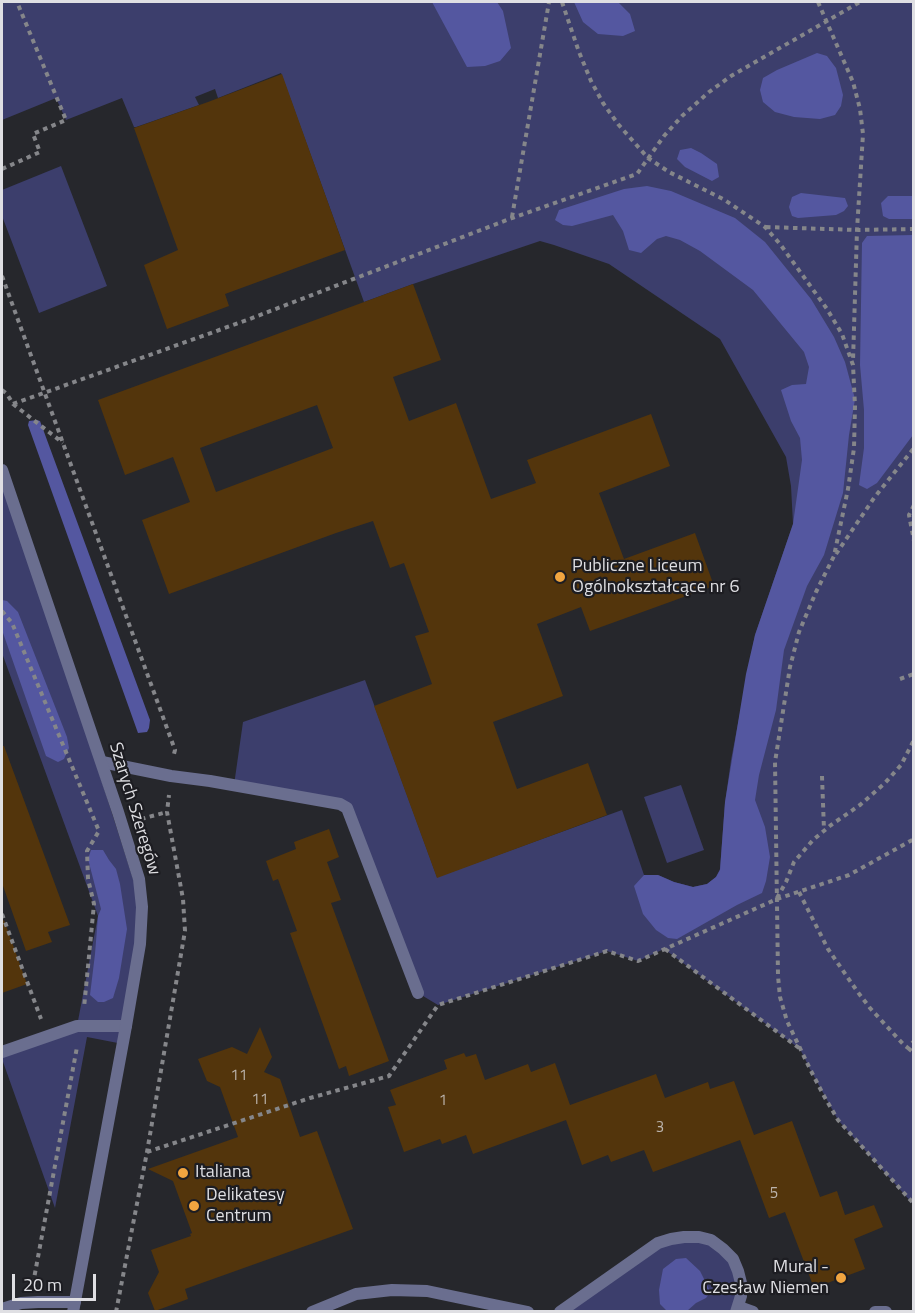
<!DOCTYPE html>
<meta charset="utf-8">
<style>
body{margin:0}
#map{position:relative;width:915px;height:1313px;overflow:hidden;background:#26272c;font-family:"Titillium Web",sans-serif}
canvas{display:block}
.frame{position:absolute;inset:0;border:3px solid #dfdfe3;pointer-events:none}
.scale{position:absolute;left:12px;top:1274px;width:84px;height:27px;box-sizing:border-box;border:3px solid #dfdfe3;border-top:0;padding-left:8px;font-size:18px;line-height:21px;white-space:nowrap;color:#dfdfe3;-webkit-text-stroke:4px #1d1d22;paint-order:stroke}
</style>
<div id="map">
<canvas width="915" height="1313"></canvas>
<div class="frame"></div>
<div class="scale">20 m</div>
</div>
<script>
const ctx = document.querySelector('canvas').getContext('2d');
ctx.lineJoin = 'round';
function fill(path, color) {
  ctx.fillStyle = color;
  ctx.fill(path, 'evenodd');
}
function poly(rows) {
  const path = new Path2D();
  for (const r of rows) {
    path.moveTo(r[0], r[1]);
    for (let i = 2; i < r.length; i += 2) path.lineTo(r[i], r[i + 1]);
  }
  return path;
}
function strokePath(path, color, width, dash) {
  ctx.strokeStyle = color;
  ctx.lineWidth = width;
  ctx.lineCap = dash ? 'butt' : 'round';
  ctx.setLineDash(dash || []);
  ctx.stroke(path);
}
function drawText(font, color, halo, rows, align = 'center') {
  ctx.font = font + ' "Titillium Web",sans-serif';
  ctx.lineWidth = 4.5;
  ctx.setLineDash([]);
  ctx.textBaseline = 'middle';
  ctx.strokeStyle = halo;
  ctx.fillStyle = color;
  for (const [text, x, y, turn = 0] of rows) {
    ctx.save();
    ctx.translate(x, y);
    ctx.rotate((+turn || 0) * Math.PI / 180);
    ctx.textAlign = isNaN(turn) ? turn : align;
    if (halo) ctx.strokeText(text, 0, 0);
    ctx.fillText(text, 0, 0);
    ctx.restore();
  }
}
fill(poly([
 [2,2,913,2,913,1204,838,1120,810,1069,800,1049,664,949,638,961,607,951,438,1005,418,993,347,808,234,785,243,722,365,680,437,877,622,810,644,875,658,875,674,882,693,887,707,884,716,877,720,869,725,803,731,760,755,635,793,524,791,486,786,457,720,339,609,264,554,245,540,241,413,284,364,302,281,73,218,98,215,89,195,97,199,105,136,127,134,127,122,98,66,120,56,98,2,120],
 [61,166,107,286,39,313,2,216,2,190],
 [2,470,142,907,123,1044,87,1037,55,1208,2,1059,2,1052,77,1026,98,916,2,653],
 [681,785,704,850,667,863,644,797],
 [711,1240,738,1271,736,1311,560,1312,658,1243]
]), '#3c3e6c');
fill(poly([
 [432,2,497,2,503,11,511,48,500,61,485,66,467,67],
 [574,2,618,2,630,14,635,31,623,36,598,34,583,22],
 [817,53,827,56,836,68,843,95,841,106,835,115,820,119,794,117,775,112,763,102,760,90,763,78,777,70],
 [691,148,701,153,717,164,719,177,712,181,685,167,677,159,680,150],
 [647,186,671,191,735,218,765,242,811,299,834,337,845,362,855,399,849,435,843,493,824,555,807,586,784,650,776,710,759,775,755,800,765,827,770,857,766,881,762,893,737,905,677,939,668,938,656,930,643,914,634,886,644,875,658,875,674,882,693,887,707,884,716,877,720,870,725,802,746,674,755,635,793,524,802,460,800,438,791,421,781,390,792,385,806,384,809,367,804,352,753,290,700,251,680,240,666,236,657,239,641,253,629,250,623,231,613,215,572,226,563,225,555,220,559,210,624,189],
 [801,193,845,198,848,206,844,211,836,215,798,218,792,216,789,207,792,197],
 [888,196,913,196,913,219,889,219,883,216,881,203],
 [913,235,913,435,877,483,867,489,859,485,864,448,864,410,860,365,862,243,867,236],
 [37,420,40,421,150,720,149,728,147,732,138,733,28,425,29,421],
 [2,600,7,601,18,612,67,737,69,748,64,759,58,762,46,756,2,630],
 [91,850,103,850,109,860,116,869,120,884,127,929,119,978,113,998,104,1002,98,1002,90,995,95,954,98,916,101,909,88,859],
 [686,1258,700,1271,709,1289,709,1294,706,1298,696,1303,687,1311,667,1311,660,1304,659,1290,663,1269,676,1259]
]), '#5457a0');
fill(poly([
 [282,74,345,250,225,294,229,306,167,329,144,265,178,250,134,128,208,102],
 [413,284,441,360,393,377,409,421,456,403,491,499,536,483,527,460,651,414,670,466,599,493,624,559,695,533,714,586,590,631,581,607,537,624,563,696,493,722,517,789,588,763,607,815,437,878,374,706,432,684,415,636,429,632,404,563,390,568,373,521,336,533,169,594,142,520,190,502,173,457,125,475,98,400],
 [317,405,333,448,216,492,200,448],
 [2,746,4,746,70,925,48,932,52,942,26,951,2,883],
 [329,829,339,857,327,862,341,900,331,903,389,1061,349,1076,346,1066,339,1069,290,933,297,931,278,879,273,881,266,861,296,849,294,842],
 [4,920,27,984,2,993,2,921],
 [260,1027,272,1057,264,1072,280,1079,300,1137,317,1131,353,1229,185,1289,188,1299,155,1311,148,1293,159,1272,151,1250,191,1236,190,1234,192,1233,173,1181,148,1169,238,1137,220,1087,207,1081,198,1059,232,1047,247,1054],
 [464,1053,466,1057,476,1054,485,1080,528,1064,531,1072,555,1063,570,1105,656,1074,665,1098,708,1082,710,1089,734,1081,754,1135,792,1121,820,1197,837,1191,845,1215,874,1205,883,1227,854,1239,865,1269,814,1288,785,1212,769,1218,740,1140,653,1172,644,1150,611,1162,608,1155,582,1165,566,1120,473,1154,466,1135,442,1144,440,1139,404,1152,388,1107,396,1105,390,1090,447,1069,444,1060]
]), '#53350c');
strokePath(poly([
 [562,2,579,52,591,81,603,103,618,124,648,158,669,172,723,199,765,227,780,244,827,309,842,334,853,365,855,406,854,448,848,489,834,556,816,592,799,632,790,667,775,762,778,976,780,997,787,1021,810,1069,824,1096,838,1120,914,1204],
 [818,2,853,82,860,109,863,134,857,230,853,361],
 [2,169,40,152,33,134,66,120,17,2],
 [512,217,549,2],
 [766,227,857,230,914,229],
 [2,276,175,750,173,758],
 [2,390,7,394,13,404,63,443],
 [13,404,247,320,512,218,637,174,664,136,682,116,709,92,731,76,860,2],
 [914,505,909,515,914,541],
 [836,554,874,498,914,448],
 [2,611,12,623,99,831,87,851,88,879,94,904,84,1008],
 [900,679,914,674],
 [822,776,824,830],
 [141,819,167,812],
 [799,892,828,949,857,991,870,1008,903,1044,908,1048,914,1041],
 [777,898,786,882,794,862,813,840,831,825,860,805,885,783,901,765,914,740],
 [2,914,41,1019],
 [665,949,799,1048],
 [908,1048,914,1053],
 [147,1152,310,1098,389,1076,438,1005,607,951,638,961,777,899,849,875,914,839],
 [33,1284,77,1047],
 [116,1312,147,1152,185,931,183,899,167,812,169,795]
]), '#85868a', 4, [4.5, 4.5]);
strokePath(poly([
 [102,762,171,776,210,781,340,804,347,808,418,993],
 [2,1052,77,1026,126,1026],
 [2,1309,21,1303,38,1302,75,1302]
]), '#6a6e8f', 12);
strokePath(poly([
 [2,470,118,812,139,879,142,907,140,944,126,1026,73,1312],
 [739,1307,753,1312],
 [312,1312,356,1294,392,1290,427,1291,528,1312],
 [560,1312,658,1243,671,1239,684,1237,699,1237,711,1240,723,1249,733,1259,738,1271,741,1283,741,1296,736,1312],
 [875,1312,886,1312]
]), '#6a6e8f', 12);
for (const [x, y, r, color] of [
 [560,577,6,"#f1a540"],
 [183,1173,6,"#f1a540"],
 [194,1206,6,"#f1a540"],
 [841,1278,6,"#f1a540"]
]) {
  const dot = new Path2D();
  dot.arc(x, y, r, 0, 2 * Math.PI);
  ctx.fillStyle = color;
  ctx.fill(dot);
  strokePath(dot, '#1d1d22', 2);
}
drawText('15px', '#bcb4ad', null, [
 ["11",239,1076],
 ["11",260,1100],
 ["1",443,1101],
 ["3",660,1128],
 ["5",774,1194]
]);
drawText('18px', '#dfdfe3', '#1d1d22', [
 ["Publiczne Liceum",572,567],
 ["Ogólnokształcące nr 6",572,588],
 ["Italiana",195,1173],
 ["Delikatesy",206,1196],
 ["Centrum",206,1217],
 ["Mural -",829,1268,"right"],
 ["Czesław Niemen",829,1289,"right"]
], 'left');
drawText('18px', '#dfdfe3', '#1d1d22', [
 ["Szarych Szeregów",134,809,73]
]);
</script>
